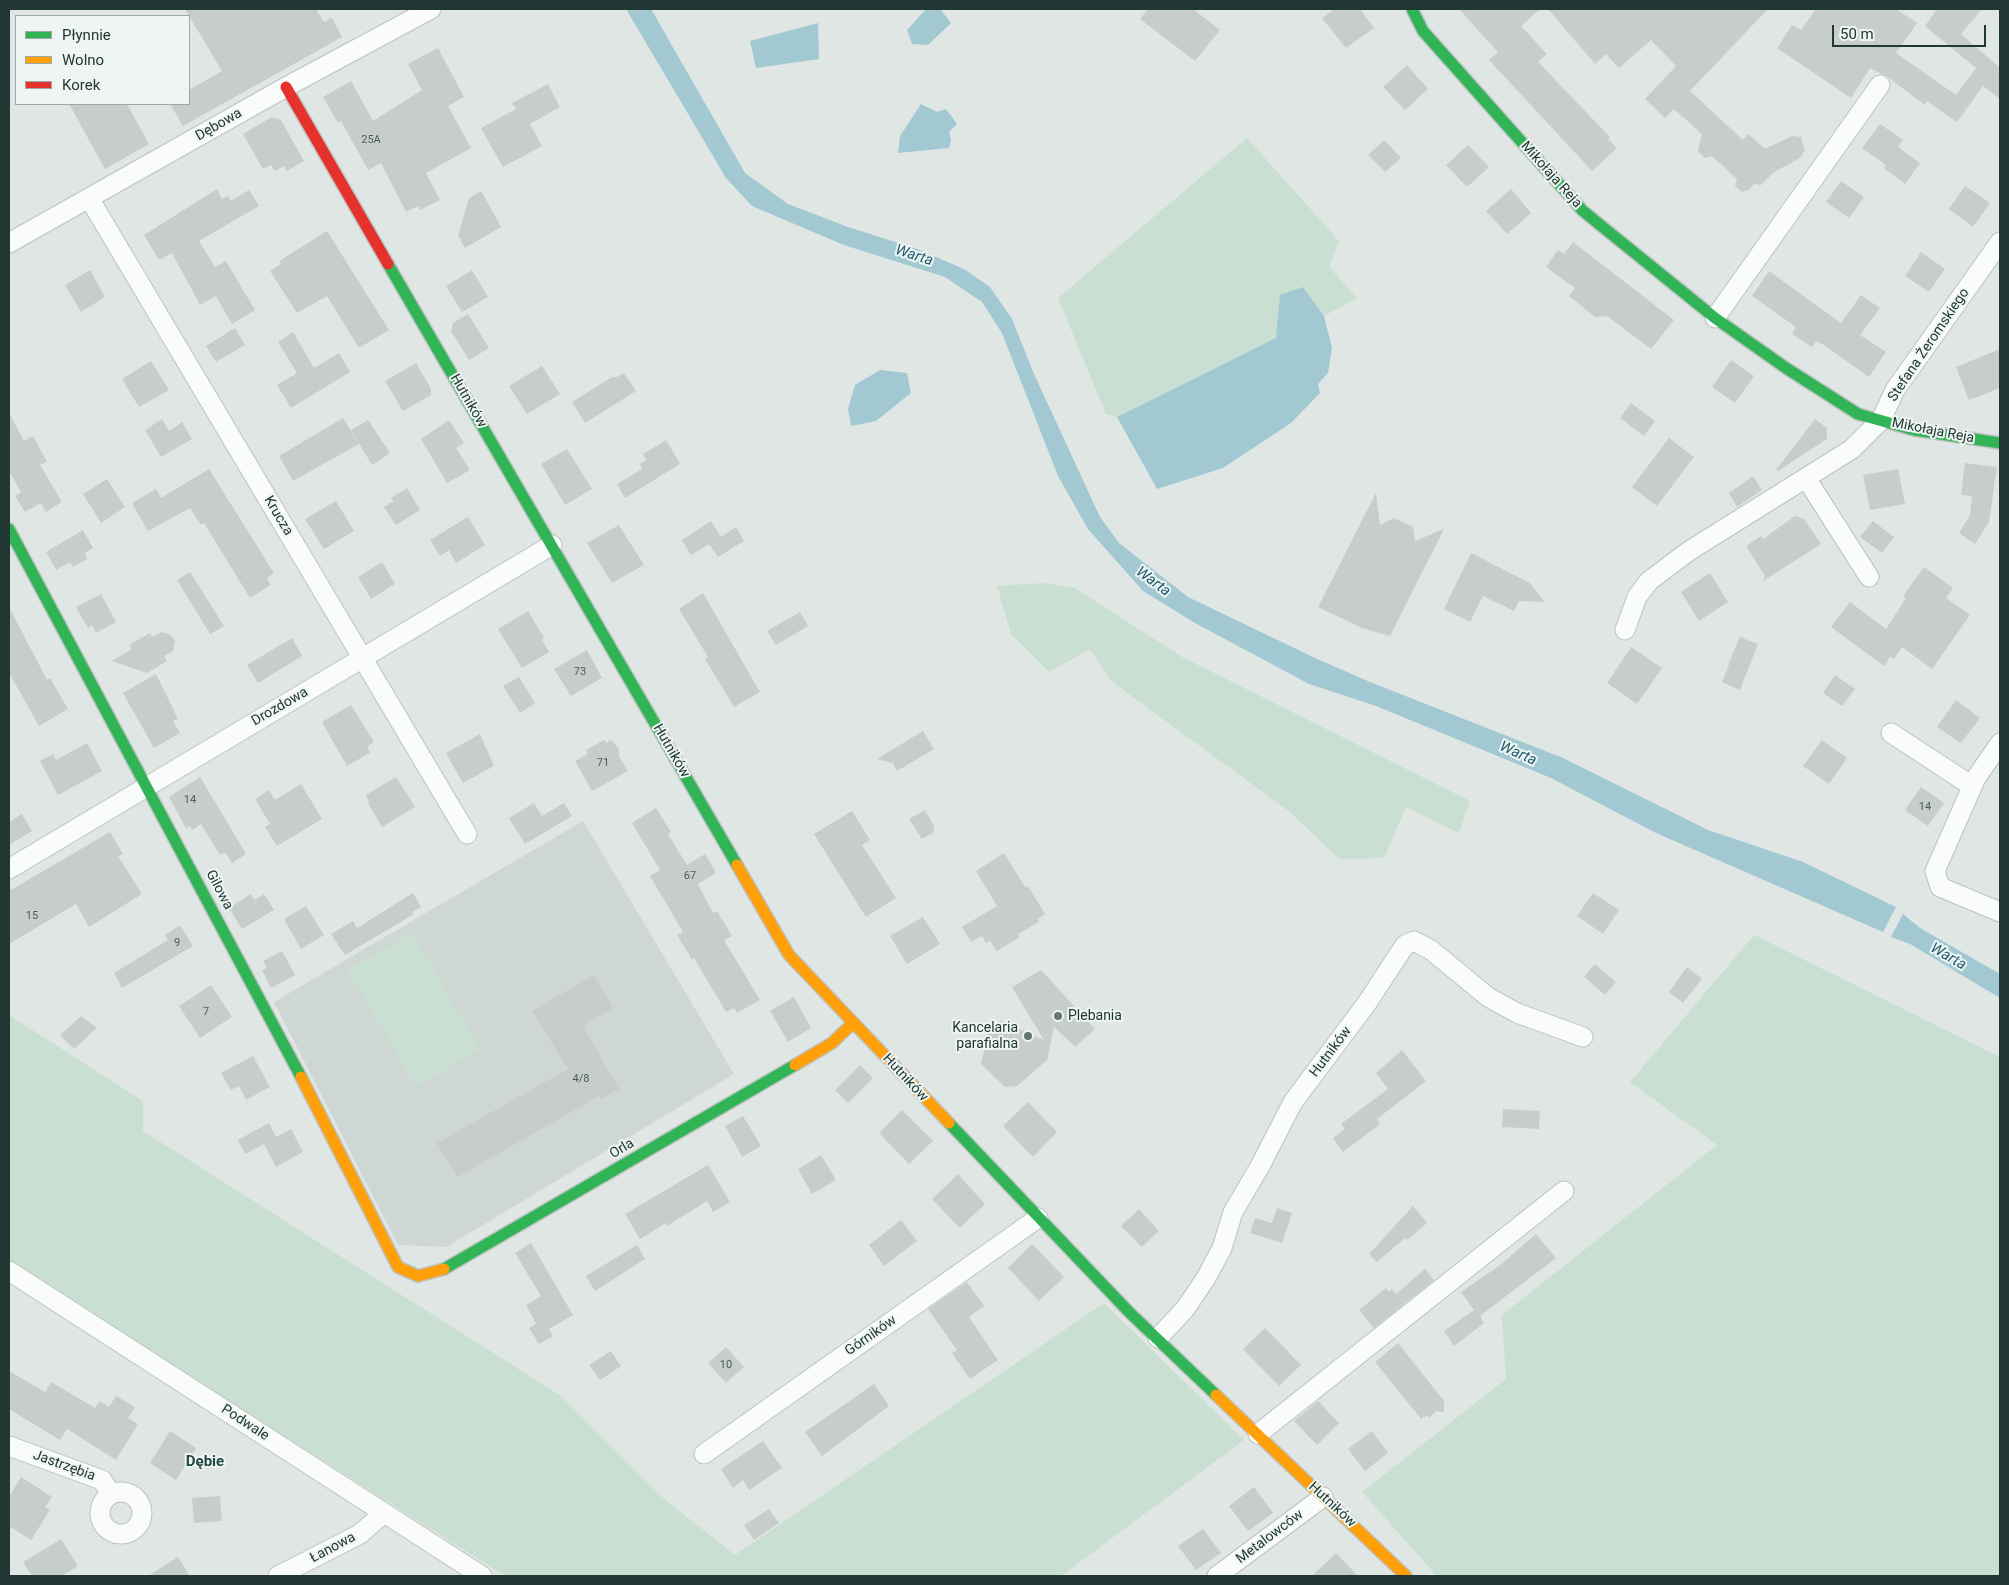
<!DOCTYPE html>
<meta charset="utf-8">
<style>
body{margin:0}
#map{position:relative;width:2009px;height:1585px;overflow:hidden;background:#e0e6e4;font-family:Roboto,sans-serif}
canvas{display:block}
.frame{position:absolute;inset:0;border:10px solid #203733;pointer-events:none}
.legend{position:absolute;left:15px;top:15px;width:175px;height:90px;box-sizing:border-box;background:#eef5f2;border:1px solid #9ca9a6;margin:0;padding:6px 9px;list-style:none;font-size:15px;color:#203733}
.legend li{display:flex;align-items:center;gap:10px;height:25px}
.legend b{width:25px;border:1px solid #9ca9a6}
.scale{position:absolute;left:1832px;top:25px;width:154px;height:22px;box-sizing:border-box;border:2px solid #203733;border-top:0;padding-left:6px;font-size:15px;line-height:18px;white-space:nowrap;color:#203733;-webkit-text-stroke:4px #eef5f2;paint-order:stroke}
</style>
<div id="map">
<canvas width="2009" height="1585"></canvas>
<div class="frame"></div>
<ul class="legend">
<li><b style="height:6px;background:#30b455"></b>Płynnie</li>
<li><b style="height:6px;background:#ff9f0a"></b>Wolno</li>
<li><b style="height:6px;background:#e5322d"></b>Korek</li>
</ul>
<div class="scale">50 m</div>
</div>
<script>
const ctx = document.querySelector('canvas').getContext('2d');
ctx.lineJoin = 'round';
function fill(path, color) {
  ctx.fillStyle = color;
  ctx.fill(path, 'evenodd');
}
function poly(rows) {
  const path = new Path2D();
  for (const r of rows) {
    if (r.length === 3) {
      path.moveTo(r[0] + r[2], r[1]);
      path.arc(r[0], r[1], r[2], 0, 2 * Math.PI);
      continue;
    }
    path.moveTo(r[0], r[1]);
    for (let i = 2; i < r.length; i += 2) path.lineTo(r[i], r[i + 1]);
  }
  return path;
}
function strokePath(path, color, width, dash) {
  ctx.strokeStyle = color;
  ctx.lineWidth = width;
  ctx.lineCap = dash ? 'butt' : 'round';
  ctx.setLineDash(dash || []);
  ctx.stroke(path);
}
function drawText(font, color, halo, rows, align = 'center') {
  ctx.font = font + ' Roboto,sans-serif';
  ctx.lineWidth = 4;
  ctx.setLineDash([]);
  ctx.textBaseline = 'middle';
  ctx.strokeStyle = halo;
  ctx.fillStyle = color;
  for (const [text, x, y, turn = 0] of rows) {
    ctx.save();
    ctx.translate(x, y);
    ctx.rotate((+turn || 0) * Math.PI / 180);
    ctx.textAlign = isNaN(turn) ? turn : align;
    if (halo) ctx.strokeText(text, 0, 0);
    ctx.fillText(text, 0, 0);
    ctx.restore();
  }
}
fill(poly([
 [583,821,734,1074,446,1247,398,1245,274,1002]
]), '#ced7d4');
fill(poly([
 [1247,138,1339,241,1329,267,1357,298,1324,316,1303,287,1276,338,1117,417,1106,414,1058,298],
 [1044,583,1075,588,1182,657,1470,801,1459,833,1406,807,1384,858,1339,859,1290,812,1111,681,1090,649,1049,672,1011,634,997,586],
 [412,933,480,1049,416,1087,348,970],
 [1754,935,2000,1057,2000,1576,1437,1576,1362,1492,1506,1379,1502,1315,1717,1145,1630,1082],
 [9,1015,143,1101,143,1131,561,1396,663,1498,735,1555,1104,1303,1244,1440,1061,1576,505,1576,9,1261]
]), '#c9dfd2');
fill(poly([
 [626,9,651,9,745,173,788,204,848,227,917,249,964,269,990,287,1012,319,1034,374,1100,517,1119,543,1188,597,1315,658,1370,682,1563,758,1708,830,1803,862,1896,907,1883,932,1656,833,1551,778,1376,706,1309,684,1195,623,1143,591,1088,529,1058,476,1002,333,982,302,945,277,844,245,752,206,726,178],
 [926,9,940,9,951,23,928,45,912,44,907,30],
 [818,23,819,59,756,68,750,41],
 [921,104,937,112,946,109,957,124,949,132,951,141,949,148,898,153,900,136],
 [1303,287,1324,316,1332,348,1328,373,1318,384,1320,393,1291,423,1223,468,1157,489,1117,417,1276,338,1280,295],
 [880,370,907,373,911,393,876,421,851,426,848,409,855,385],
 [1903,914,1920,928,2000,974,2000,998,1910,944,1891,937]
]), '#a2c8d2');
fill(poly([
 [185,9,316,9,324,22,332,18,342,37,183,126,170,104,189,104,189,90,222,71],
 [1148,9,1193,9,1220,30,1195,61,1140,19],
 [1335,9,1360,9,1374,28,1346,48,1322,18],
 [1459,9,1540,9,1521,26,1547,54,1538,62,1610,137,1608,139,1617,148,1592,171,1489,60,1498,52],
 [1548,9,1768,9,1690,91,1743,140,1748,134,1765,149,1792,136,1801,137,1805,150,1800,158,1774,172,1761,185,1754,184,1749,190,1742,192,1735,186,1737,179,1712,156,1705,158,1698,151,1702,134,1674,109,1665,118,1645,99,1676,66,1651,40,1619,68,1606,54,1595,64],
 [1816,9,1896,9,1917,23,1896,53,1956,95,1976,68,1925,26,1937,9,1982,9,1961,34,2000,68,2000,99,1983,86,1957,122,1927,101,1925,105,1886,76,1870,68,1851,98,1777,48,1792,25,1801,30],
 [438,48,464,97,448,106,471,148,426,173,440,200,420,210,418,206,406,212,381,163,368,170,341,121,338,123,323,97,351,81,373,121,422,90,408,64],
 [1407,65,1428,89,1405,110,1383,87],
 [548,84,560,107,530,124,542,146,503,167,481,128,516,109,512,103],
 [69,104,127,104,149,144,105,169],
 [272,117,281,120,304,161,287,171,284,166,275,171,271,165,263,169,243,134],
 [1880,124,1903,140,1898,147,1920,163,1905,184,1884,168,1886,165,1862,148],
 [1384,140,1401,158,1385,172,1368,155],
 [1468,145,1489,167,1467,187,1446,165],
 [1841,181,1864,197,1849,218,1826,202],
 [1965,186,1990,203,1973,227,1949,209],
 [217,189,222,199,228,196,231,201,249,190,259,206,199,241,215,267,226,261,255,310,232,324,216,296,200,305,172,253,159,260,144,235],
 [1511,189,1531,213,1507,234,1486,211],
 [481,191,501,227,465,248,458,236,469,198],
 [327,231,389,330,359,348,327,296,297,313,270,271,281,264,279,261],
 [1573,242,1674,320,1651,349,1607,316,1595,317,1569,296,1575,288,1546,267,1558,250,1564,254],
 [1921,252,1945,269,1929,292,1905,276],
 [90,270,105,297,81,312,65,285],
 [472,270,488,297,462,312,446,286],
 [1769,271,1841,323,1861,295,1880,308,1860,335,1886,352,1869,377,1824,345,1816,341,1812,347,1792,334,1796,327,1752,296],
 [468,314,489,348,469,360,451,331,453,323],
 [235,328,245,345,216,362,206,346],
 [293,332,314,368,339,353,350,372,291,408,277,385,297,373,278,342],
 [2000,349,2000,388,1969,400,1956,367],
 [1731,360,1754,376,1735,403,1712,387],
 [151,361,169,390,139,407,122,379],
 [416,363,431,389,431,395,403,411,385,381],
 [542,366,560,394,527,414,509,386],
 [624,373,636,391,585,423,572,402,612,377,617,377],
 [1631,403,1655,421,1644,436,1620,418],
 [9,413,24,441,33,436,47,462,40,465,62,502,46,512,41,503,25,512,15,496,21,492,9,471],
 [343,418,359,444,293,481,279,456],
 [162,419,169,431,182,422,192,439,161,457,145,430],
 [1815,419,1827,428,1827,439,1778,471,1776,470],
 [368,420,390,453,372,465,351,430],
 [449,420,464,443,456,448,470,470,447,483,421,439],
 [1669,438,1694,457,1657,506,1632,487],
 [666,440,680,464,625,498,617,484,642,469,640,464,646,460,643,454],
 [567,449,592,489,565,505,541,464],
 [1965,463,1997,467,1989,522,1975,544,1959,533,1970,515,1972,496,1961,495],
 [209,469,274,573,267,578,271,585,250,598,204,523,201,525,190,508,148,531,132,503,156,489,161,498],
 [1898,469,1905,504,1870,510,1863,475],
 [1753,476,1762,490,1737,507,1729,493],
 [107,479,125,507,101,523,83,494],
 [407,488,420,510,396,525,384,507,394,501,391,498],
 [1376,493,1380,525,1394,518,1413,527,1415,541,1444,529,1390,636,1362,628,1318,607],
 [336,501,354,531,324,549,305,519],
 [1795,516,1804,519,1821,544,1763,581,1765,576,1746,546,1761,536,1763,539],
 [468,517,485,545,456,563,449,550,440,556,430,540],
 [711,521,721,537,736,527,744,541,718,557,709,544,691,555,682,540],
 [1873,521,1894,537,1882,553,1860,537],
 [619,525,644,565,612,583,587,543],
 [83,530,93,548,85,553,87,559,73,567,70,562,56,570,46,552],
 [1471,553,1530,583,1545,602,1519,601,1514,611,1483,596,1470,622,1444,609],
 [382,562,395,584,371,599,358,577],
 [1924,567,1953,588,1946,598,1970,615,1932,669,1902,647,1894,659,1890,657,1884,666,1831,627,1850,602,1886,629,1906,598,1903,596],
 [190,572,224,626,210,634,177,580],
 [1710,573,1728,602,1699,621,1681,592],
 [703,593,760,692,734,707,705,659,708,657,679,609],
 [101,594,116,622,96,633,92,625,88,628,76,607],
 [9,607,47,680,50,678,68,709,39,726,9,673],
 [528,611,544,638,542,640,549,652,522,668,498,629],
 [800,612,808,626,776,645,767,631],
 [162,632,171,635,175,641,173,651,164,656,167,661,147,673,112,661,132,649,129,645,150,633,152,637],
 [1740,637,1758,644,1740,690,1722,682,1728,667,1730,667,1728,665],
 [292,638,302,656,258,683,247,665],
 [1631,647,1662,668,1637,704,1607,683],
 [587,650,602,678,571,696,554,669],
 [156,674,178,719,173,721,180,733,154,748,123,693],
 [1835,675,1855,689,1842,706,1823,693],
 [519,677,535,703,520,713,503,686],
 [1956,700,1980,718,1961,743,1937,727],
 [351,705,374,742,367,747,370,753,347,766,322,722],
 [923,731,934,749,897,771,893,763,877,759],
 [480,734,494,766,463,783,446,753],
 [604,740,606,743,611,740,615,744,619,749,619,756,628,771,592,791,575,761,588,754,586,750],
 [1822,740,1847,758,1829,784,1803,766],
 [87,743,102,771,58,795,40,761,53,754,56,760],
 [200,777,246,854,232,863,225,852,220,855,201,824,192,830,190,826,186,828,169,797],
 [396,777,415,807,382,827,368,803,369,802,366,795],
 [301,784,322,819,277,846,265,827,270,824,255,799,269,790,275,800],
 [1921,787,1944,803,1928,826,1905,810],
 [534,803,542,816,564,803,572,816,525,844,509,818],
 [656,808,671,832,668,834,687,865,705,854,716,873,698,884,713,913,717,911,732,936,724,940,760,1000,737,1013,734,1008,726,1012,694,958,692,960,677,935,683,932,650,876,660,870,632,823],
 [925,810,934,826,934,832,922,839,909,819],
 [852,811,870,840,862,845,896,898,866,917,814,834],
 [22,814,32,831,9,845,9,822],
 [110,832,123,854,118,856,142,894,89,927,76,904,9,944,9,891],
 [1004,853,1025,887,1028,886,1045,914,1038,919,1039,922,1018,934,1020,937,997,951,990,941,986,943,982,936,971,942,962,927,997,906,976,871],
 [413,893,421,907,412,912,414,914,345,955,331,934,353,921,357,928],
 [1593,893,1619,910,1603,934,1577,916],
 [251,894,254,900,264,894,274,910,242,929,229,908],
 [306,906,324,935,301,949,284,919],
 [923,917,940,944,907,964,890,936],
 [180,925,193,946,122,988,114,973,168,940,165,935],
 [282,951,295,975,271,988,262,970,267,968,263,961],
 [1595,964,1616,982,1605,995,1584,977],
 [1687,967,1702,979,1683,1003,1669,992],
 [1041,970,1095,1029,1075,1047,1054,1027,1047,1060,1017,1086,1005,1087,981,1064,984,1051,989,1047,987,1033,1001,1021,1044,1040,1012,987],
 [594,975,613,1008,583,1026,619,1089,601,1099,599,1096,457,1177,437,1143,568,1069,532,1011],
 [211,985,232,1017,200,1038,179,1006],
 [794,997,811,1028,788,1042,770,1011],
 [81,1016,97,1028,74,1049,60,1035],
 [1402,1050,1426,1081,1377,1119,1380,1124,1343,1152,1333,1138,1345,1129,1341,1124,1388,1089,1376,1073],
 [253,1056,270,1087,246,1100,239,1086,231,1090,221,1073],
 [860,1065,873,1078,848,1103,835,1090],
 [1028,1102,1057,1132,1033,1157,1003,1126],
 [1503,1109,1540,1111,1539,1129,1502,1127],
 [902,1110,933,1141,909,1164,879,1133],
 [743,1116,761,1146,742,1157,725,1126],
 [269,1123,276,1137,291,1129,303,1152,276,1167,264,1144,245,1154,238,1140],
 [821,1155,836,1180,812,1194,798,1169],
 [708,1165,730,1202,713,1212,707,1201,667,1226,666,1223,640,1239,625,1214],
 [958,1174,985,1204,960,1228,932,1199],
 [1413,1206,1427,1223,1407,1240,1405,1238,1377,1262,1369,1254],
 [1277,1208,1292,1213,1282,1243,1250,1233,1255,1218,1272,1223],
 [1139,1209,1159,1231,1142,1247,1121,1226],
 [901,1220,917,1241,884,1266,869,1245],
 [1536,1234,1556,1258,1480,1316,1484,1323,1454,1346,1444,1331,1474,1310,1461,1292,1499,1266],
 [531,1243,573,1315,549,1329,553,1336,539,1344,529,1328,536,1324,526,1305,541,1296,515,1253],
 [1032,1244,1064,1277,1039,1301,1008,1268],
 [637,1245,645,1259,595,1291,586,1276],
 [1425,1269,1434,1280,1374,1328,1359,1310,1386,1288,1389,1292,1392,1289,1396,1294],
 [967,1282,984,1306,969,1317,998,1360,970,1379,952,1353,957,1350,928,1309],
 [1265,1328,1301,1365,1279,1386,1243,1349],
 [1398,1343,1444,1401,1444,1412,1436,1411,1429,1418,1427,1415,1421,1419,1375,1362],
 [726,1347,744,1367,726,1383,708,1363],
 [611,1351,621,1366,600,1380,589,1365],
 [9,1371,45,1392,51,1382,95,1408,100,1401,109,1407,116,1396,135,1407,128,1418,138,1424,116,1460,67,1429,60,1440,9,1409],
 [874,1384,889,1406,822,1456,805,1432],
 [1318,1401,1339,1423,1317,1445,1294,1421],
 [170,1431,196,1448,176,1480,150,1463],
 [1372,1431,1388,1453,1365,1471,1348,1449],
 [763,1441,782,1468,749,1490,743,1480,733,1488,721,1469],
 [21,1477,52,1497,45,1507,50,1510,31,1540,9,1526,9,1497],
 [1254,1487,1273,1513,1248,1531,1229,1506],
 [220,1496,222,1521,194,1523,192,1498],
 [769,1509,779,1523,754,1540,744,1525],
 [1203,1529,1221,1553,1196,1570,1178,1546],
 [61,1539,78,1566,61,1576,32,1576,23,1562],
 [1336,1553,1358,1576,1312,1576],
 [178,1557,190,1576,148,1576]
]), '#c7cdcb');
const street = poly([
 [89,198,467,834],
 [9,243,286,87,431,9],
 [1715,318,1880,85],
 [1806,478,1869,577],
 [1625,630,1637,597,1649,581,1689,551,1852,449,1881,420,1895,390,2000,242],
 [1891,733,1972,786],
 [2000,743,1976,778,1935,871,1940,887,2000,912],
 [9,869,552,545],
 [9,1271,482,1576],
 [1158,1338,1185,1309,1206,1278,1222,1248,1233,1212,1259,1168,1293,1102,1367,1003,1405,945,1414,941,1431,950,1488,997,1517,1013,1583,1037],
 [1258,1434,1564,1191],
 [9,1446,102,1480,111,1494],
 [704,1454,1038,1218],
 [121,1513,21],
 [278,1576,360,1534,384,1513],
 [1217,1576,1323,1497]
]);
const fast = poly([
 [1412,9,1423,31,1583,211,1715,318,1786,368,1858,414,1914,430,2000,443],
 [388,264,737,865],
 [9,529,301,1077],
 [949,1123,1130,1313,1216,1395],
 [444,1269,795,1065]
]);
const slow = poly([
 [737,865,789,955,949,1123],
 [795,1065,832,1043,853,1023],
 [301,1077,398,1267,418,1276,444,1269],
 [1216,1395,1406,1576]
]);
const jam = poly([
 [286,87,388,264]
]);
strokePath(street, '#bdc2c1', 21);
strokePath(fast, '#bdc3c1', 14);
strokePath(slow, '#bdc3c1', 14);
strokePath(jam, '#bdc3c1', 14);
strokePath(street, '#fafbfb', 19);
strokePath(fast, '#30b455', 11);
strokePath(slow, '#ff9f0a', 11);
strokePath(jam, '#e5322d', 11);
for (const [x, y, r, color] of [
 [1058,1016,5,"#637471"],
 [1028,1036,5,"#637471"]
]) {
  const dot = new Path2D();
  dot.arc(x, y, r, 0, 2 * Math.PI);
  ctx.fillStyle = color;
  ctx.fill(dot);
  strokePath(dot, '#eef5f2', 2);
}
drawText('11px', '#4a5d5a', null, [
 ["25A",371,140],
 ["73",580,672],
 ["71",603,763],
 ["14",190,800],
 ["14",1925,807],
 ["67",690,876],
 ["15",32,916],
 ["9",177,943],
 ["7",206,1012],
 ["4/8",581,1079],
 ["10",726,1365]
]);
drawText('14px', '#203733', '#eef5f2', [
 ["Dębowa",219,125,-30],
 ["Mikołaja Reja",1551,175,48],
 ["Stefana Żeromskiego",1929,345,-56],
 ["Hutników",468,401,60],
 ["Mikołaja Reja",1933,431,11],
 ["Krucza",278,516,59],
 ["Drozdowa",280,707,-30],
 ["Hutników",671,751,60],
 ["Gilowa",219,890,62],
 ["Hutników",1331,1052,-53],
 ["Hutników",905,1078,47],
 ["Orla",622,1149,-31],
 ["Górników",871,1336,-35],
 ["Podwale",245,1423,33],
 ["Jastrzębia",64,1466,20],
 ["Hutników",1332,1505,43],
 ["Metalowców",1270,1537,-37],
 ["Łanowa",333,1548,-28]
]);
drawText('14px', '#203733', '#eef5f2', [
 ["Plebania",1068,1016],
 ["Kancelaria",1018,1028,"right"],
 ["parafialna",1018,1044,"right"]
], 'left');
drawText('italic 15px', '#1f5a6e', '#eef5f2', [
 ["Warta",914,256,18],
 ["Warta",1153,582,37],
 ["Warta",1518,754,24],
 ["Warta",1948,957,30]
]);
drawText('bold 15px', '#1e4741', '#eef5f2', [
 ["Dębie",205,1462]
]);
</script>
